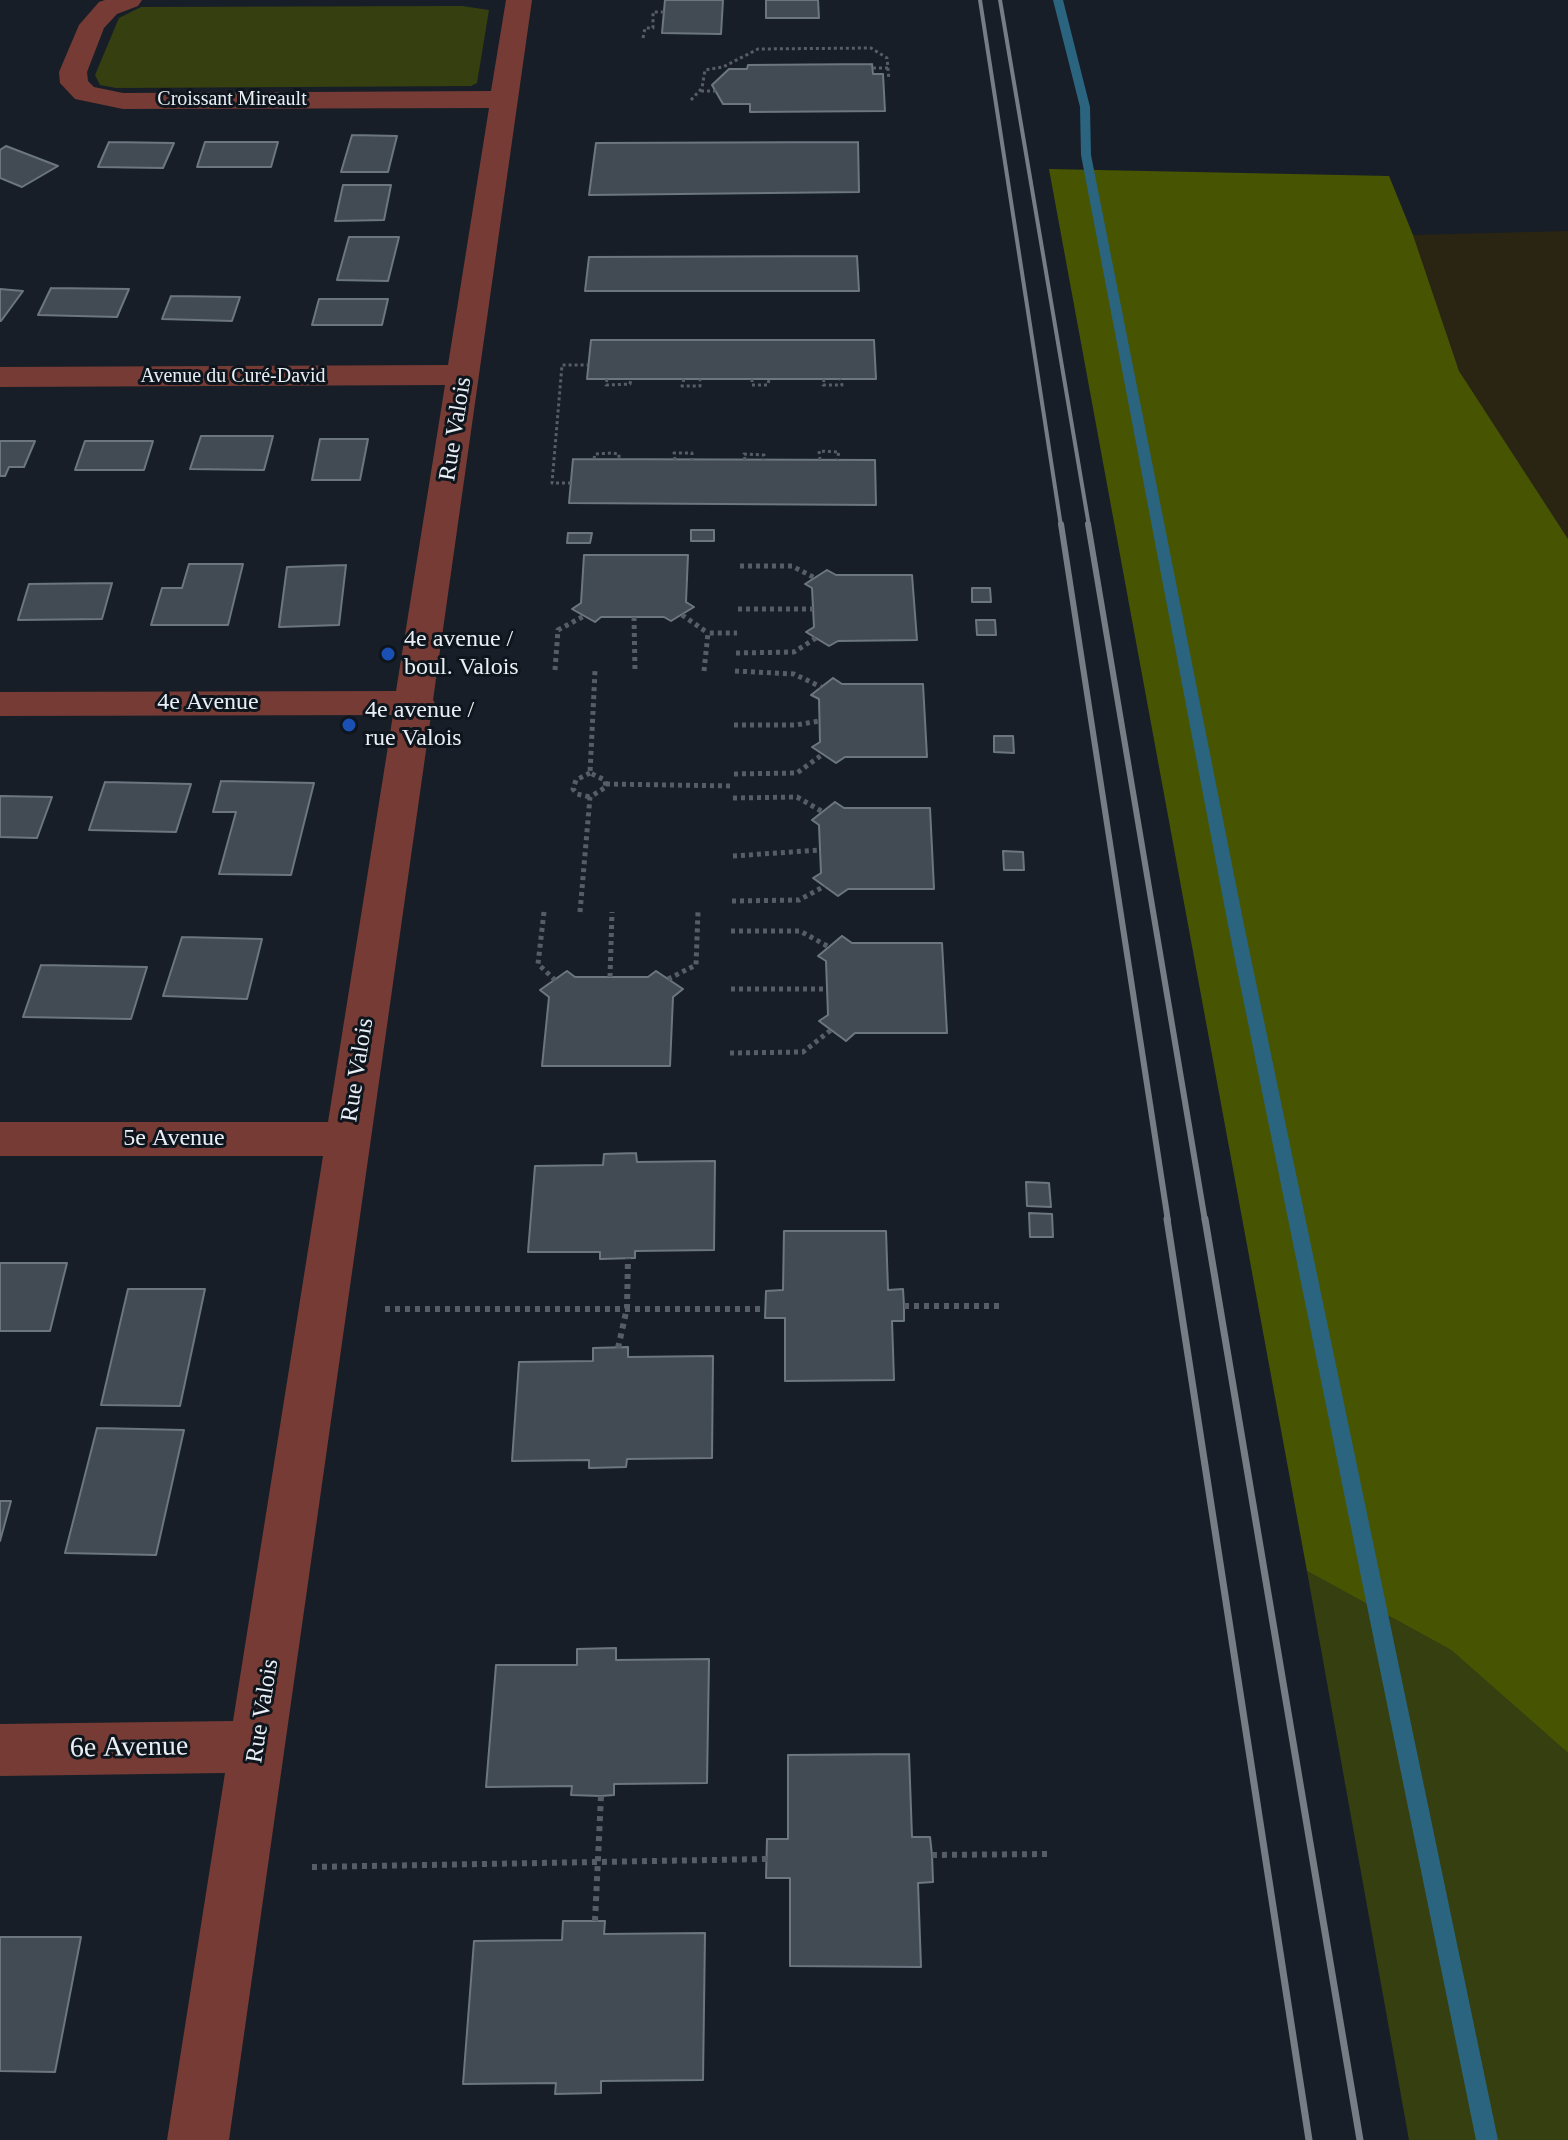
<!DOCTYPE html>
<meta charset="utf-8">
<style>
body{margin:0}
canvas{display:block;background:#171e27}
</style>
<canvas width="1568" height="2140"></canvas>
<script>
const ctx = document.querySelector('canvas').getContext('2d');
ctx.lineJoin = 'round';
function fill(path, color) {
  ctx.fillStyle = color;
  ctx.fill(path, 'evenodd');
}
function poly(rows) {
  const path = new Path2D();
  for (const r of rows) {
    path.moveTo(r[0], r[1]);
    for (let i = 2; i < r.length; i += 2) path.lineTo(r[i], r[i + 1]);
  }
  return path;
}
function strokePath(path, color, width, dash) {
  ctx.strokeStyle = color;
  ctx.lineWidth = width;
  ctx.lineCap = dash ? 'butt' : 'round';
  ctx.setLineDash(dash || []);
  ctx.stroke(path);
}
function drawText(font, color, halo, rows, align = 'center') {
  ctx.font = font + ' "Times New Roman",serif';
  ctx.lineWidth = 6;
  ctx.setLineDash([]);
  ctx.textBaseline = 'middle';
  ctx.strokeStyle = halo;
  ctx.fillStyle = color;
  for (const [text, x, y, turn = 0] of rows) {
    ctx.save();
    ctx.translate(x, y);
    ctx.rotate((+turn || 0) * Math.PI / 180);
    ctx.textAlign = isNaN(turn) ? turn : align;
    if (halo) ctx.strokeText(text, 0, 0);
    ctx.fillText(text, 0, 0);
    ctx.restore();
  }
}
fill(poly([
 [1568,231,1568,539,1459,371,1413,235]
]), '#2a2413');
fill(poly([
 [462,6,489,10,477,83,471,86,116,88,100,85,95,75,119,18,141,7],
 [1307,1571,1451,1650,1568,1753,1568,2140,1409,2140]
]), '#363f10');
fill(poly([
 [1049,169,1389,176,1413,235,1459,371,1568,539,1568,1753,1451,1650,1307,1571]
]), '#475402');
fill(poly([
 [1053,0,1063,0,1090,107,1091,155,1244,925,1498,2140,1476,2140,1228,925,1081,155,1080,107,1053,0]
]), '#2a647e');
const building = poly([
 [665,0,723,0,721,34,662,33,665,0],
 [766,0,818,0,819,18,766,18,766,0],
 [872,64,873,74,883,74,885,111,750,112,750,104,723,104,712,85,729,69,747,69,748,65,872,64],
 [352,135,397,136,388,172,341,172,352,135],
 [109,142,174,143,163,168,98,167,109,142],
 [205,142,278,142,271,167,197,167,205,142],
 [858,142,859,192,589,195,596,143,858,142],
 [6,146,58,166,22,187,0,178,0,150,6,146],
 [343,185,391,185,384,220,335,221,343,185],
 [349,237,399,237,388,281,337,280,349,237],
 [857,256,859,291,585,291,589,257,857,256],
 [51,288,129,289,117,317,38,315,51,288],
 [0,289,23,291,1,321,0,321,0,289],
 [171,296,240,297,232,321,162,319,171,296],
 [319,299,388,299,382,325,312,325,319,299],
 [591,340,874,340,876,379,587,379,591,340],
 [201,436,273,436,264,470,190,469,201,436],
 [320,439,368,439,360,480,312,480,320,439],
 [0,441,35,441,24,467,9,467,5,476,0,476,0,441],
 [85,441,153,441,144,470,75,470,85,441],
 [573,459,875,460,876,505,569,503,573,459],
 [691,530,714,530,714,541,691,541,691,530],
 [568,533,592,533,590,543,567,543,568,533],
 [584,555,688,555,686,602,694,607,671,621,664,617,601,617,595,622,572,609,581,603,584,555],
 [189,564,243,564,228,625,151,625,162,588,182,588,189,564],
 [346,565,339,625,279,627,287,567,346,565],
 [827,570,836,575,912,575,917,640,838,641,829,646,806,632,814,627,812,588,805,584,827,570],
 [112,583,102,619,18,620,29,584,112,583],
 [972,588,990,588,991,602,972,602,972,588],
 [976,620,995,620,996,635,977,635,976,620],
 [833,678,842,684,923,684,927,757,845,757,836,763,812,747,820,742,819,699,811,695,833,678],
 [994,736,1013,736,1014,753,994,752,994,736],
 [221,781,314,783,291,875,219,874,236,812,213,812,221,781],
 [105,782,191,784,176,832,89,830,105,782],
 [0,796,52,797,37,838,0,837,0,796],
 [835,802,844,808,930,808,934,889,848,889,838,896,813,878,821,873,819,825,812,820,835,802],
 [1003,851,1023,852,1024,870,1004,870,1003,851],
 [842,936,852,943,942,943,947,1033,855,1033,846,1041,819,1021,828,1015,826,961,818,956,842,936],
 [182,937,262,939,247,999,163,996,182,937],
 [41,965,147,967,131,1019,23,1017,41,965],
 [567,971,575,977,648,977,656,971,683,989,673,997,670,1066,542,1066,549,997,540,990,567,971],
 [636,1153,637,1162,715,1161,714,1250,635,1251,635,1258,600,1259,600,1252,528,1252,535,1166,603,1165,604,1154,636,1153],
 [1026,1182,1049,1183,1051,1207,1027,1206,1026,1182],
 [1029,1213,1052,1214,1053,1237,1030,1237,1029,1213],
 [784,1231,886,1231,888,1290,903,1289,904,1306,904,1321,892,1321,894,1380,785,1381,785,1318,765,1318,766,1291,783,1290,784,1231],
 [0,1263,67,1263,50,1331,0,1331,0,1263],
 [128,1289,205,1289,180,1406,101,1405,128,1289],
 [628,1347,628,1357,713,1356,712,1458,627,1459,626,1467,589,1468,589,1460,512,1461,519,1362,593,1361,593,1348,628,1347],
 [97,1428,184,1430,156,1555,65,1553,97,1428],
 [0,1501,11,1501,0,1541,0,1501],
 [616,1648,616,1660,709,1659,707,1783,614,1784,614,1795,601,1796,571,1795,572,1786,486,1787,496,1665,577,1665,577,1649,616,1648],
 [909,1754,912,1837,930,1837,932,1855,933,1882,918,1883,921,1967,790,1966,790,1878,766,1878,767,1839,788,1839,788,1755,909,1754],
 [563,1921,605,1921,604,1934,705,1933,703,2080,601,2081,601,2093,555,2094,556,2083,463,2084,474,1941,562,1940,563,1921],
 [0,1937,81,1937,55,2072,0,2071,0,1937]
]);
fill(building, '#424b54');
strokePath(building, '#6c7680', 2);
strokePath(poly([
 [643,38,645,28,653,28,653,12,664,12],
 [873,68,888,68],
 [701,91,716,91],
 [691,100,702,88,705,70,723,67,758,49,871,48,887,58,889,80],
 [607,379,606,385,630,384,631,379],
 [684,379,682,386,700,386,700,379],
 [752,379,752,385,768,385,769,379],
 [824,379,823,385,842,385,840,379],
 [594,459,595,454,611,453,619,454,619,459],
 [675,460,674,453,692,453,692,460],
 [745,460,744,454,764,455,763,460],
 [820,460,819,451,839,452,837,460],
 [571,483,552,483,562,365,588,365]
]), '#565d65', 3, [3, 3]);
strokePath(poly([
 [740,566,792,566,815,578],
 [738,609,813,609],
 [682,615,708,633],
 [634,617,635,671],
 [736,653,794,652,816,638],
 [555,670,558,630,584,616],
 [704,671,708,633,737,633],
 [735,671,794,674,821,687],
 [734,725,796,725,819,721],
 [590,773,576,780,573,789,577,794,590,797],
 [734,774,797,773,823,754],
 [606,784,734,786],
 [733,798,797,797,823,812],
 [733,856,820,850],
 [732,901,799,900,825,886],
 [544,912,538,964,555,980],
 [580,912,590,797,606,787,605,780,590,773,595,671],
 [731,931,800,931,829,947],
 [610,977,612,912],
 [668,979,696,965,698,912],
 [731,989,827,989],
 [730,1053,803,1052,831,1030]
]), '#565d65', 5, [4, 4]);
strokePath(poly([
 [904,1306,1001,1306],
 [385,1309,765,1309],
 [618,1348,627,1308,628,1258],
 [932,1855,1051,1854],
 [312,1867,767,1859],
 [595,1921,601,1796]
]), '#565d65', 6, [5, 5]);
fill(poly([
 [105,0,142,0,138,6,117,14,104,28,87,72,88,81,94,87,123,93,491,91,506,0,532,0,433,700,435,703,432,708,229,2140,167,2140,225,1773,0,1776,0,1724,233,1721,323,1156,0,1156,0,1122,328,1122,393,715,0,716,0,692,396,691,445,385,0,387,0,367,448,365,489,108,123,109,75,99,60,83,59,72,79,25,99,2,105,0]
]), '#753b34');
strokePath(poly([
 [980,0,1061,526],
 [1000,0,1089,526]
]), '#767d84', 4);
strokePath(poly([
 [1061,524,1168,1221],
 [1088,524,1205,1221]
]), '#767d84', 6);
strokePath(poly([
 [1167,1219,1309,2140],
 [1205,1219,1360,2140]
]), '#767d84', 7);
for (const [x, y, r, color] of [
 [388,654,8,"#1a4fb4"],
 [349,725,8,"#1a4fb4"]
]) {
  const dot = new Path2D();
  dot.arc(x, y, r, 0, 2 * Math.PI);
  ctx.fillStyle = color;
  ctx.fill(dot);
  strokePath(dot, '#0e151d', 3);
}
drawText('20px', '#e9eff5', '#0e151d', [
 ["Croissant Mireault",232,100],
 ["Avenue du Curé-David",233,377]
]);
drawText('24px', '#e9eff5', '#0e151d', [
 ["Rue Valois",456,429,-81],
 ["4e Avenue",208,703],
 ["Rue Valois",358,1070,-81],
 ["5e Avenue",174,1139],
 ["Rue Valois",263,1711,-81]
]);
drawText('24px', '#e9eff5', '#0e151d', [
 ["4e avenue /",404,640],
 ["boul. Valois",404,668],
 ["4e avenue /",365,711],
 ["rue Valois",365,739]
], 'left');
drawText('28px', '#e9eff5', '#0e151d', [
 ["6e Avenue",129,1748,-1]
]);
</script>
